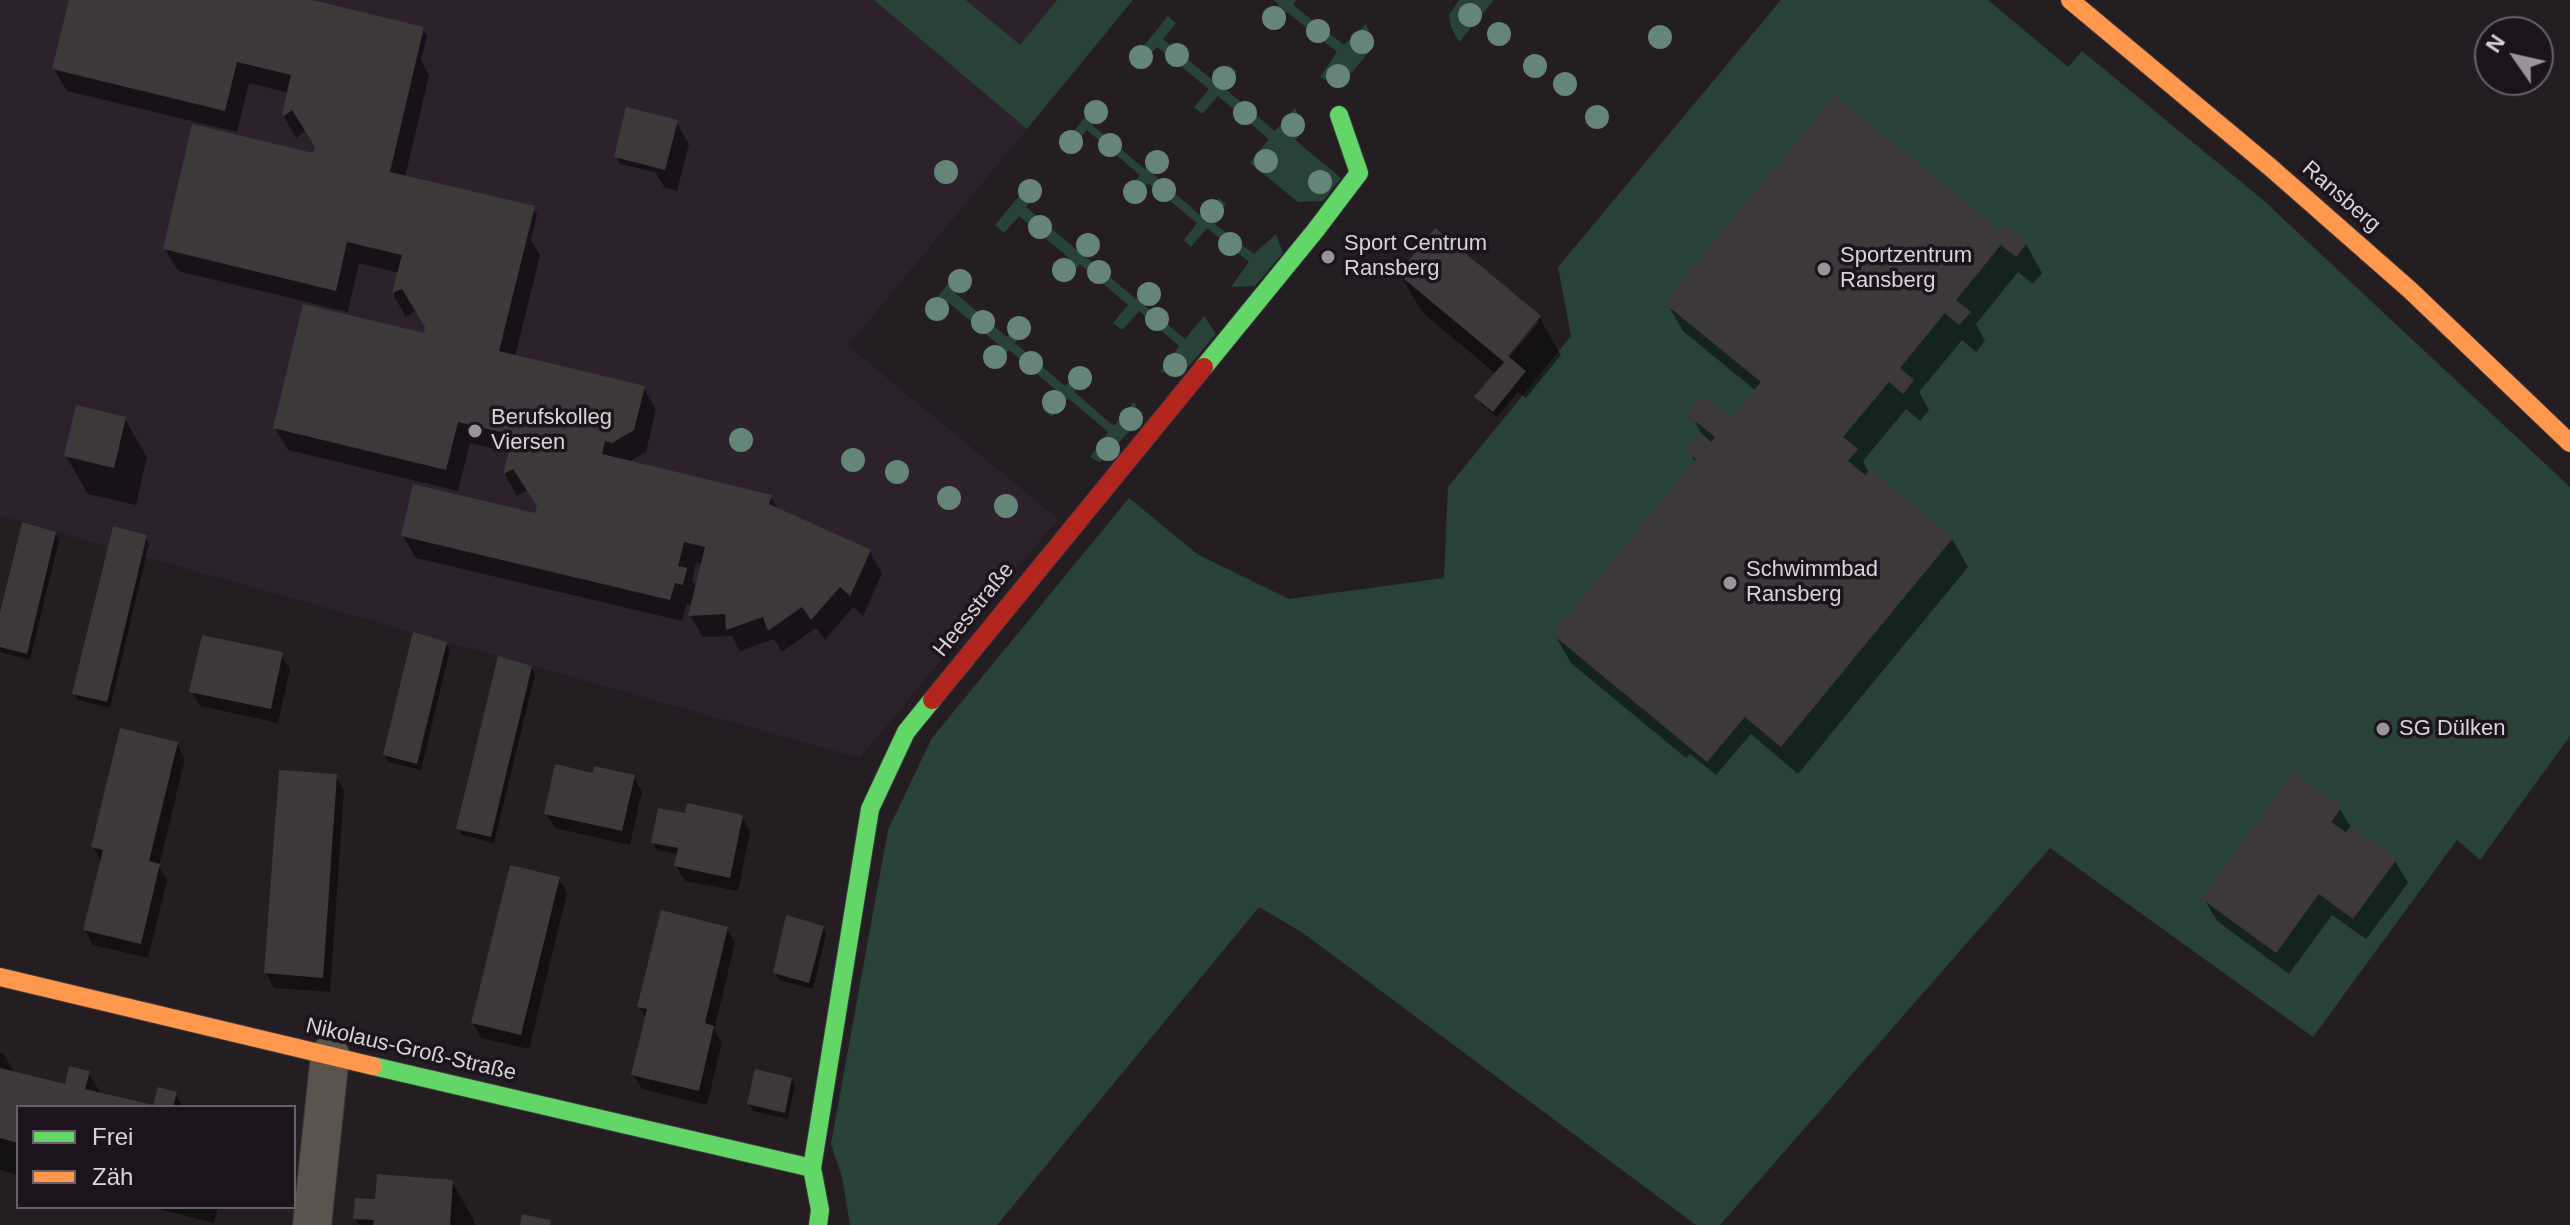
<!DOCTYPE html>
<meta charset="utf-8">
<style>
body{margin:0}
#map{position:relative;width:2570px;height:1225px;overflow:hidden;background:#241e23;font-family:Arial,sans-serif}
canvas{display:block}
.legend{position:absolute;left:16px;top:1105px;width:280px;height:104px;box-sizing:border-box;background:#1c131c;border:2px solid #686068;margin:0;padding:10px 14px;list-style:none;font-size:24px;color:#dad3da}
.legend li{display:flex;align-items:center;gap:16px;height:40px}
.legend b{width:40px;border:2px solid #686068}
.north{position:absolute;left:2474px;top:16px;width:80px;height:80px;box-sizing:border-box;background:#1c131c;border:2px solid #686068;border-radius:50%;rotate:304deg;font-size:22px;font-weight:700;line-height:32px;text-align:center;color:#dad3da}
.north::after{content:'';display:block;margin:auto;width:28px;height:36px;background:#9a949a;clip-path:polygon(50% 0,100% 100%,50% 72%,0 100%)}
</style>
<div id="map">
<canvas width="2570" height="1225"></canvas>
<ul class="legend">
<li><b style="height:10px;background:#63d668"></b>Frei</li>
<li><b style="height:10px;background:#ff974d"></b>Zäh</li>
</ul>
<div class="north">N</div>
</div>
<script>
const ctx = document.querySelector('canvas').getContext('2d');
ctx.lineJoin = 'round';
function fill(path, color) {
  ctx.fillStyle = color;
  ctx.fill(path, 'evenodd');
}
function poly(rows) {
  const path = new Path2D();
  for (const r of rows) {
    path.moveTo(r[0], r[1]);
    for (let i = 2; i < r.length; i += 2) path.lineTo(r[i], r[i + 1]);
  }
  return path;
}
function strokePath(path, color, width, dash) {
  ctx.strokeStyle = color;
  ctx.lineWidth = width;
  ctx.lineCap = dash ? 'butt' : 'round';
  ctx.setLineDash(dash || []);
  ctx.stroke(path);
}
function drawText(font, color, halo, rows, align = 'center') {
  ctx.font = font + ' Arial,sans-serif';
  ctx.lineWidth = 7;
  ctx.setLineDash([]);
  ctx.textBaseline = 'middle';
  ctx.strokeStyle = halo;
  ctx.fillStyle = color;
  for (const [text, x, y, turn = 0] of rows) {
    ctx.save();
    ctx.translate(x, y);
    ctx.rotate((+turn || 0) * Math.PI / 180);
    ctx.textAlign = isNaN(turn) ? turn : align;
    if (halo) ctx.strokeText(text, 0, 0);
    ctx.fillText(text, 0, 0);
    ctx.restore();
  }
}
fill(poly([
 [0,0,874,0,1027,129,848,346,1058,519,860,758,142,556,147,535,112,526,108,546,0,516],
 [966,0,1057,0,1020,46]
]), '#2e212e');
fill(poly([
 [874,0,966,0,1020,45,1057,0,1133,0,1027,129],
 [1274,0,1296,0,1293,5,1344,45,1366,24,1375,45,1340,86,1320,77,1337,52,1287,12,1271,29,1264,23,1279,5],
 [1459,0,1494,0,1459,42,1451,27,1449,15],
 [1781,0,1988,0,2068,67,2082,51,2263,200,2570,487,2570,736,2480,860,2457,840,2313,1037,2050,848,1720,1225,1696,1225,1303,933,1259,907,997,1225,850,1225,842,1177,831,1144,888,830,932,738,1129,498,1197,554,1289,599,1444,578,1448,487,1571,336,1558,267],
 [1168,16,1176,23,1163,39,1215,82,1229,65,1237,71,1224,88,1275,131,1295,108,1305,128,1295,140,1341,178,1323,201,1298,202,1250,163,1269,139,1218,96,1202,114,1194,107,1209,89,1157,47,1141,65,1133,59],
 [1099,100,1106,107,1092,125,1145,169,1161,151,1168,157,1154,175,1202,217,1219,198,1226,204,1212,222,1254,254,1276,234,1283,253,1255,286,1231,287,1249,262,1207,228,1191,247,1184,240,1197,223,1148,183,1133,200,1125,193,1140,175,1087,130,1071,149,1064,143],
 [1030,183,1039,190,1026,207,1078,251,1092,234,1099,240,1085,256,1136,299,1150,283,1158,289,1145,306,1185,339,1204,316,1216,334,1183,373,1160,372,1179,346,1139,311,1122,330,1113,323,1128,305,1080,264,1064,282,1056,275,1069,258,1019,216,1004,233,995,225],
 [960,269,968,277,955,293,1007,337,1022,321,1028,326,1015,343,1065,386,1080,369,1088,376,1074,392,1114,426,1134,402,1142,418,1100,462,1090,457,1108,432,1068,398,1052,417,1043,410,1057,391,1009,350,993,368,985,361,999,345,948,302,934,319,925,312]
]), '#284238');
fill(poly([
 [71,0,304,0,423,29,427,36,421,60,429,76,405,177,533,208,537,215,531,240,540,255,515,357,644,388,656,410,646,452,628,462,770,496,779,510,870,552,882,574,863,616,853,607,825,640,816,628,782,652,774,639,740,651,732,636,703,637,690,616,693,606,687,604,682,621,416,558,403,536,536,515,539,507,528,490,517,496,505,475,511,453,470,443,458,491,288,450,275,428,425,335,427,327,416,310,406,317,394,296,399,273,359,263,348,312,178,271,165,249,315,155,317,148,306,131,296,138,284,117,289,93,249,83,237,132,67,91,54,69],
 [696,563,703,564,697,589,692,580],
 [676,122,689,144,677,191,665,188,655,172,620,164,616,157],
 [2001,234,2026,244,2042,273,2033,284,2018,272,1976,324,1985,341,1976,352,1962,340,1919,392,1929,410,1920,421,1906,409,1863,461,1868,471,1952,539,1968,567,1798,774,1751,734,1716,775,1690,754,1686,758,1571,663,1555,635,1696,463,1689,451,1702,434,1692,416,1731,421,1756,391,1683,331,1667,303],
 [1400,274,1539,317,1561,355,1526,398,1518,392,1497,417,1481,404,1477,397,1496,374,1422,312],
 [1535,319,1539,322,1509,358,1506,355],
 [125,419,147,457,136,505,88,494,66,456],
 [55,533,59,540,30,660,0,652,0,622],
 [145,537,149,544,110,708,78,700,74,693],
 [446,643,450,650,421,770,389,762,385,755],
 [281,654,290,669,278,723,200,706,192,692],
 [531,668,535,674,494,843,462,835,458,828],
 [177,744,185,759,159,866,167,880,148,958,93,945,85,930,102,862,93,847],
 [594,775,633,776,642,791,630,845,555,828,546,813],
 [336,776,344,791,330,992,274,988,266,973],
 [2340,809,2352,829,2395,861,2408,883,2366,939,2332,915,2289,974,2217,921,2204,899],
 [686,815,742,817,750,831,738,891,685,881,676,866,679,854,657,850,653,843],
 [559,879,567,893,529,1049,481,1038,473,1023],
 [823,927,826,934,813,989,779,980,775,973],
 [727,928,735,943,714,1030,722,1042,707,1105,642,1089,633,1074,646,1019,639,1006],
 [0,1053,4,1054,15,1074,66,1086,89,1073,101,1094,153,1107,18,1107,18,1175,0,1170],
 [791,1079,795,1086,788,1119,753,1111,749,1104],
 [175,1094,183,1107,154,1107],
 [452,1182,474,1220,474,1225,359,1225,355,1218,377,1201],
 [150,1207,218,1207,214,1223]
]), '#0007');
fill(poly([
 [69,0,312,0,424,27,390,172,535,206,499,351,645,386,634,430,612,443,605,441,602,454,772,495,769,504,871,550,850,596,840,587,811,620,802,607,768,631,763,617,726,630,725,614,688,616,705,547,684,542,678,566,687,568,683,585,675,583,670,600,401,536,413,484,535,513,537,506,513,469,503,474,513,435,458,422,446,470,273,428,303,304,424,333,425,327,402,289,392,293,402,255,347,242,336,291,163,249,192,124,313,153,315,147,292,110,284,116,282,114,291,75,237,62,225,111,52,69],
 [1835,95,2000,231,2005,225,2027,243,2016,257,2001,245,1956,300,1971,312,1959,325,1945,313,1900,368,1914,380,1903,394,1889,382,1843,437,1858,449,1848,461,1865,475,1870,470,1953,538,1781,747,1745,717,1707,762,1552,634,1696,459,1686,451,1701,433,1711,442,1715,437,1690,417,1690,411,1700,399,1706,398,1731,418,1761,382,1664,303],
 [626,107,678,120,665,170,614,157],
 [1435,228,1541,316,1508,356,1526,371,1493,412,1474,397,1504,362,1398,274],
 [76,405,126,417,114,468,64,456],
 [22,522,56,532,27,654,0,647,0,613],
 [113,526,147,535,107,702,72,694],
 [413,632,447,642,417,764,383,755],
 [202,635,283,652,271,709,189,692],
 [498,656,532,666,491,837,456,829],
 [120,728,178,742,149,861,160,864,141,944,83,930,103,850,91,847],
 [555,764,593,773,594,766,635,775,622,831,544,814],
 [279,770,337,774,323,978,264,973],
 [2293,772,2342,807,2331,822,2346,832,2351,826,2397,859,2353,919,2319,894,2276,953,2202,899],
 [687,803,743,815,730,878,674,866,678,848,651,843,658,808,685,813],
 [510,865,560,877,521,1035,471,1023],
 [661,910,728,927,705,1023,714,1026,699,1091,631,1075,647,1009,637,1007],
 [786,915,824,926,809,983,773,973],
 [69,1066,90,1071,85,1089,153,1105,158,1087,177,1092,173,1107,18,1107,18,1143,0,1138,0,1068,65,1084],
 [755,1069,792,1078,785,1113,747,1104],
 [377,1174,453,1180,450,1225,373,1225,374,1220,353,1219,355,1198,375,1199],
 [522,1214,551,1220,550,1225,520,1225]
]), '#3d383a');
const street = poly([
 [312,1225,330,1055]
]);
const fast = poly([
 [1204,367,1315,231,1359,173,1339,115],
 [373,1066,812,1168],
 [818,1225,820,1210,812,1168,870,809,906,732,932,700]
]);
const slow = poly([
 [2070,0,2270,167,2410,290,2570,443],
 [0,977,373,1066]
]);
const jam = poly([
 [932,700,1204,367]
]);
strokePath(street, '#3d383c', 40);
strokePath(fast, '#3d383c', 20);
strokePath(slow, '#3d383c', 20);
strokePath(jam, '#3d383c', 20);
strokePath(street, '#5a544c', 38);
strokePath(fast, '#63d668', 18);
strokePath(slow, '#ff974d', 18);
strokePath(jam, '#b3261e', 18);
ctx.fillStyle = '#648577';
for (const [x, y] of [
 [1470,15],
 [1274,18],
 [1318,31],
 [1499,34],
 [1660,37],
 [1362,42],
 [1177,55],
 [1141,57],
 [1535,66],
 [1338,76],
 [1224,78],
 [1565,84],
 [1096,112],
 [1245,113],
 [1597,117],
 [1293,125],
 [1071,142],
 [1110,145],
 [1266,161],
 [1157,162],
 [946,172],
 [1320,182],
 [1164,190],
 [1030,191],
 [1135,192],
 [1212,211],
 [1040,227],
 [1230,244],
 [1088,245],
 [1064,270],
 [1099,272],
 [960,281],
 [1149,294],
 [937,309],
 [1157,319],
 [983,322],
 [1019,328],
 [995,357],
 [1031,363],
 [1175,365],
 [1080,378],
 [1054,402],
 [1131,419],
 [741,440],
 [1108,449],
 [853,460],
 [897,472],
 [949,498],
 [1006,506]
]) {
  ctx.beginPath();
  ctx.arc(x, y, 12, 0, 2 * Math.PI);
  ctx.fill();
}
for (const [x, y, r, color] of [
 [1328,257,8,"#9a949a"],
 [1824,269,8,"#9a949a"],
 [475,431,8,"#9a949a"],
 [1730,583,8,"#9a949a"],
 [2383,729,8,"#9a949a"]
]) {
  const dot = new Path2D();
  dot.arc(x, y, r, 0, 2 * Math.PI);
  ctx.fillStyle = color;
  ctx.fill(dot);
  strokePath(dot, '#1c131c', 3);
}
drawText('22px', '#dad3da', '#1c131c', [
 ["Ransberg",2341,197,41],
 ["Heesstraße",974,610,-51],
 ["Nikolaus-Groß-Straße",411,1050,13]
]);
drawText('22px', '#dad3da', '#1c131c', [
 ["Sport Centrum",1344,244],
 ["Ransberg",1344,269],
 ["Sportzentrum",1840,256],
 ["Ransberg",1840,281],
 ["Berufskolleg",491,418],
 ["Viersen",491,443],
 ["Schwimmbad",1746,570],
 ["Ransberg",1746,595],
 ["SG Dülken",2399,729]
], 'left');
</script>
